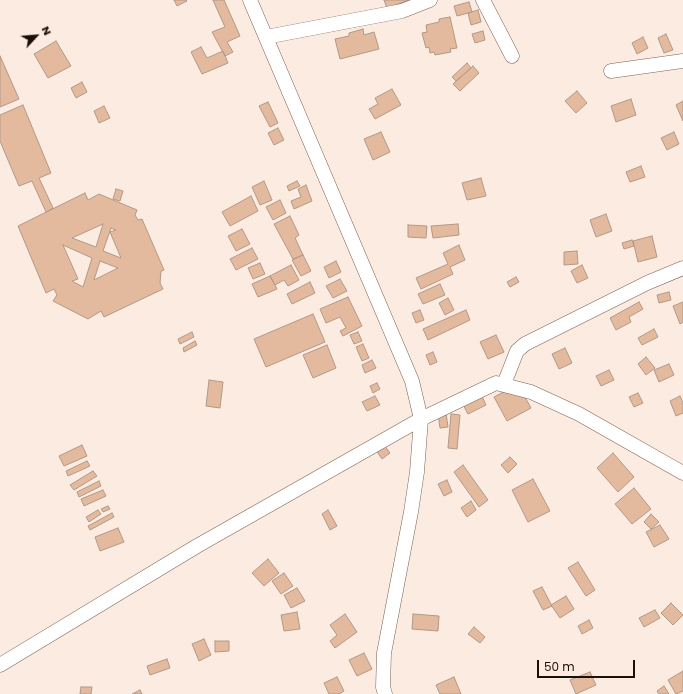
<!DOCTYPE html>
<style>
body{margin:0}
#map{position:relative;width:683px;height:694px;overflow:hidden;background:#fcebe0;font-family:Poppins,sans-serif}
canvas{display:block}
.north{position:absolute;left:16px;top:16px;width:40px;height:40px;-webkit-text-stroke:3px #fcebe0;paint-order:stroke;rotate:64deg;font-size:11px;font-weight:700;line-height:16px;text-align:center;color:#191009}
.north::after{content:'';display:block;margin:auto;width:14px;height:18px;background:#191009;clip-path:polygon(50% 0,100% 100%,50% 72%,0 100%)}
.scale{position:absolute;left:537px;top:660px;width:98px;height:18px;box-sizing:border-box;border:2px solid #191009;border-top:0;padding-left:5px;font-size:12px;line-height:14px;white-space:nowrap;color:#191009;-webkit-text-stroke:3px #fcebe0;paint-order:stroke}
</style>
<div id="map">
<canvas width="683" height="694"></canvas>
<div class="north">N</div>
<div class="scale">50 m</div>
</div>
<script>
const ctx = document.querySelector('canvas').getContext('2d');
ctx.lineJoin = 'round';
function fill(path, color) {
  ctx.fillStyle = color;
  ctx.fill(path, 'evenodd');
}
function poly(rows) {
  const path = new Path2D();
  for (const r of rows) {
    path.moveTo(r[0], r[1]);
    for (let i = 2; i < r.length; i += 2) path.lineTo(r[i], r[i + 1]);
  }
  return path;
}
function strokePath(path, color, width, dash) {
  ctx.strokeStyle = color;
  ctx.lineWidth = width;
  ctx.lineCap = dash ? 'butt' : 'round';
  ctx.setLineDash(dash || []);
  ctx.stroke(path);
}
const building = poly([
 [174,0,186,0,187,1,177,6,174,0],
 [213,0,224,0,240,36,227,42,233,52,225,56,212,32,225,27,213,0],
 [384,0,409,0,387,8,384,0],
 [469,2,472,12,457,16,454,6,469,2],
 [478,10,481,22,471,25,468,13,478,10],
 [450,17,457,48,450,49,451,52,435,55,434,52,430,53,429,47,426,48,422,33,427,32,426,25,439,22,439,19,450,17],
 [363,29,364,35,374,32,379,49,340,59,335,39,349,36,349,33,363,29],
 [483,31,485,40,475,43,472,34,483,31],
 [666,34,673,50,664,53,658,38,666,34],
 [643,37,648,48,637,54,632,43,643,37],
 [56,41,71,66,48,78,34,54,56,41],
 [201,47,207,58,223,51,228,63,202,74,191,52,201,47],
 [0,56,19,99,0,107,0,56],
 [467,63,471,68,456,81,452,77,467,63],
 [473,66,479,73,460,91,453,84,473,66],
 [82,82,87,92,76,98,71,88,82,82],
 [392,89,401,105,375,119,369,109,378,104,375,98,392,89],
 [577,91,587,103,576,113,565,101,577,91],
 [631,99,636,115,616,122,611,106,631,99],
 [683,101,683,121,676,105,683,101],
 [268,102,278,123,270,127,259,106,268,102],
 [23,105,51,173,39,178,53,208,46,212,32,181,19,186,0,141,0,115,23,105],
 [104,106,110,118,99,123,94,111,104,106],
 [278,128,284,140,274,145,268,133,278,128],
 [381,132,390,152,373,160,364,139,381,132],
 [674,132,679,144,667,150,661,138,674,132],
 [641,166,645,177,630,182,626,172,641,166],
 [481,178,486,196,467,200,462,183,481,178],
 [264,181,272,200,260,205,252,187,264,181],
 [297,181,300,186,289,191,287,186,297,181],
 [306,185,312,201,294,209,291,201,301,197,298,189,306,185],
 [116,189,123,191,120,201,113,199,116,189],
 [85,193,88,200,99,194,137,210,135,215,138,220,142,219,164,270,161,271,160,283,163,289,104,317,101,311,88,319,53,301,57,295,54,289,46,293,18,226,85,193],
 [103,224,96,247,72,238,103,224],
 [111,228,116,230,110,232,121,258,103,251,111,228],
 [63,245,92,258,83,287,72,281,78,279,63,245],
 [100,261,118,268,94,280,100,261],
 [251,196,258,211,230,226,222,212,251,196],
 [280,200,286,213,273,220,266,207,280,200],
 [606,214,612,231,596,237,590,220,606,214],
 [290,216,299,235,295,238,303,255,293,259,274,224,290,216],
 [458,224,459,235,433,238,431,226,458,224],
 [408,225,427,226,426,238,408,237,408,225],
 [242,229,250,244,236,251,228,236,242,229],
 [652,236,657,257,638,262,633,241,652,236],
 [632,240,634,246,624,249,622,243,632,240],
 [459,245,465,260,450,267,453,274,421,289,416,278,448,264,443,253,459,245],
 [252,248,258,259,236,270,230,259,252,248],
 [577,251,578,264,564,265,564,252,577,251],
 [303,255,311,271,301,276,292,260,303,255],
 [336,261,341,272,329,278,324,267,336,261],
 [260,263,265,274,253,279,248,268,260,263],
 [291,265,299,280,288,286,284,280,275,285,270,276,291,265],
 [582,265,588,278,577,283,571,271,582,265],
 [270,276,277,289,258,297,252,284,270,276],
 [516,277,519,282,510,287,507,282,516,277],
 [340,279,347,291,333,298,326,286,340,279],
 [310,282,315,293,292,304,287,294,310,282],
 [440,284,445,295,423,304,418,294,440,284],
 [669,292,671,300,659,303,657,295,669,292],
 [348,297,362,326,343,336,340,331,346,328,340,317,326,323,320,309,348,297],
 [448,298,454,310,445,315,439,303,448,298],
 [639,302,643,309,629,317,631,322,616,330,610,318,639,302],
 [683,302,683,322,680,324,673,306,683,302],
 [420,310,424,320,416,323,412,313,420,310],
 [466,310,470,320,428,340,423,329,466,310],
 [313,314,325,342,266,367,254,339,313,314],
 [654,329,658,337,642,345,638,338,654,329],
 [192,332,194,337,180,344,178,339,192,332],
 [358,332,362,341,354,344,350,335,358,332],
 [496,335,504,352,488,359,480,342,496,335],
 [195,341,197,345,184,352,183,348,195,341],
 [363,344,369,358,362,361,356,347,363,344],
 [327,345,336,368,313,378,303,355,327,345],
 [565,348,572,363,559,369,552,354,565,348],
 [433,352,437,362,430,365,426,355,433,352],
 [646,357,655,368,646,375,638,364,646,357],
 [372,360,376,368,365,373,362,365,372,360],
 [669,364,674,375,659,382,654,370,669,364],
 [609,370,614,380,601,386,596,376,609,370],
 [209,380,223,382,220,408,206,406,209,380],
 [377,383,380,389,373,393,370,386,377,383],
 [511,388,521,390,531,408,507,421,494,397,511,388],
 [480,392,486,405,468,414,461,401,480,392],
 [638,393,643,403,634,407,629,397,638,393],
 [375,396,380,405,367,411,362,402,375,396],
 [680,396,683,403,683,413,676,416,670,401,680,396],
 [438,413,446,413,448,427,440,428,438,413],
 [451,414,460,415,457,449,448,448,451,414],
 [82,445,87,456,64,466,59,456,82,445],
 [384,445,390,453,382,459,376,450,384,445],
 [613,453,634,477,618,492,597,468,613,453],
 [510,457,517,464,508,473,501,465,510,457],
 [87,461,90,466,68,476,66,471,87,461],
 [463,465,488,500,479,507,454,472,463,465],
 [93,471,97,476,74,490,70,485,93,471],
 [533,479,550,511,528,522,512,490,533,479],
 [447,480,452,492,444,496,438,484,447,480],
 [99,481,101,486,79,497,77,492,99,481],
 [634,488,651,509,632,524,615,504,634,488],
 [103,490,106,496,84,506,81,499,103,490],
 [471,501,476,510,467,517,461,508,471,501],
 [108,506,110,509,103,512,101,509,108,506],
 [98,510,101,514,89,522,86,517,98,510],
 [328,510,337,526,330,530,322,514,328,510],
 [112,513,114,517,90,530,88,526,112,513],
 [651,514,659,522,651,529,644,522,651,514],
 [660,525,669,539,654,547,646,532,660,525],
 [118,528,124,542,100,551,95,537,118,528],
 [268,559,279,573,264,586,252,573,268,559],
 [578,562,595,590,586,596,568,568,578,562],
 [284,573,293,586,281,594,272,581,284,573],
 [542,587,552,606,543,610,533,591,542,587],
 [297,588,305,601,291,608,284,595,297,588],
 [566,596,574,609,560,618,551,605,566,596],
 [671,603,683,615,673,625,661,613,671,603],
 [655,610,660,618,644,627,639,618,655,610],
 [297,612,300,629,284,631,281,615,297,612],
 [345,614,357,632,335,648,330,641,337,635,330,625,345,614],
 [413,614,439,616,438,631,412,629,413,614],
 [589,620,593,628,582,634,578,626,589,620],
 [474,627,485,637,480,643,468,634,474,627],
 [204,639,211,655,199,661,192,644,204,639],
 [215,641,229,641,229,651,215,652,215,641],
 [364,653,372,669,357,676,349,660,364,653],
 [167,659,170,668,150,675,147,666,167,659],
 [683,671,683,691,676,694,668,680,683,671],
 [590,672,596,685,576,694,570,680,590,672],
 [337,677,344,691,339,694,329,694,324,683,337,677],
 [454,677,461,694,440,694,436,685,454,677],
 [664,686,669,694,659,694,657,691,664,686],
 [81,687,92,687,91,694,80,694,81,687],
 [140,690,142,694,132,694,140,690]
]);
fill(building, '#e4ba9f');
strokePath(building, '#b29886', 1);
const street = poly([
 [250,0,412,381,421,419,417,472,411,512,384,653,383,687,385,694],
 [483,0,512,56],
 [266,37,402,11,430,0],
 [611,71,683,61],
 [504,384,517,351,525,344,647,283,683,268],
 [0,665,197,546,421,419,496,383,531,392,579,414,683,473]
]);
strokePath(street, '#7c6453', 15);
strokePath(street, '#fff', 14);
</script>
